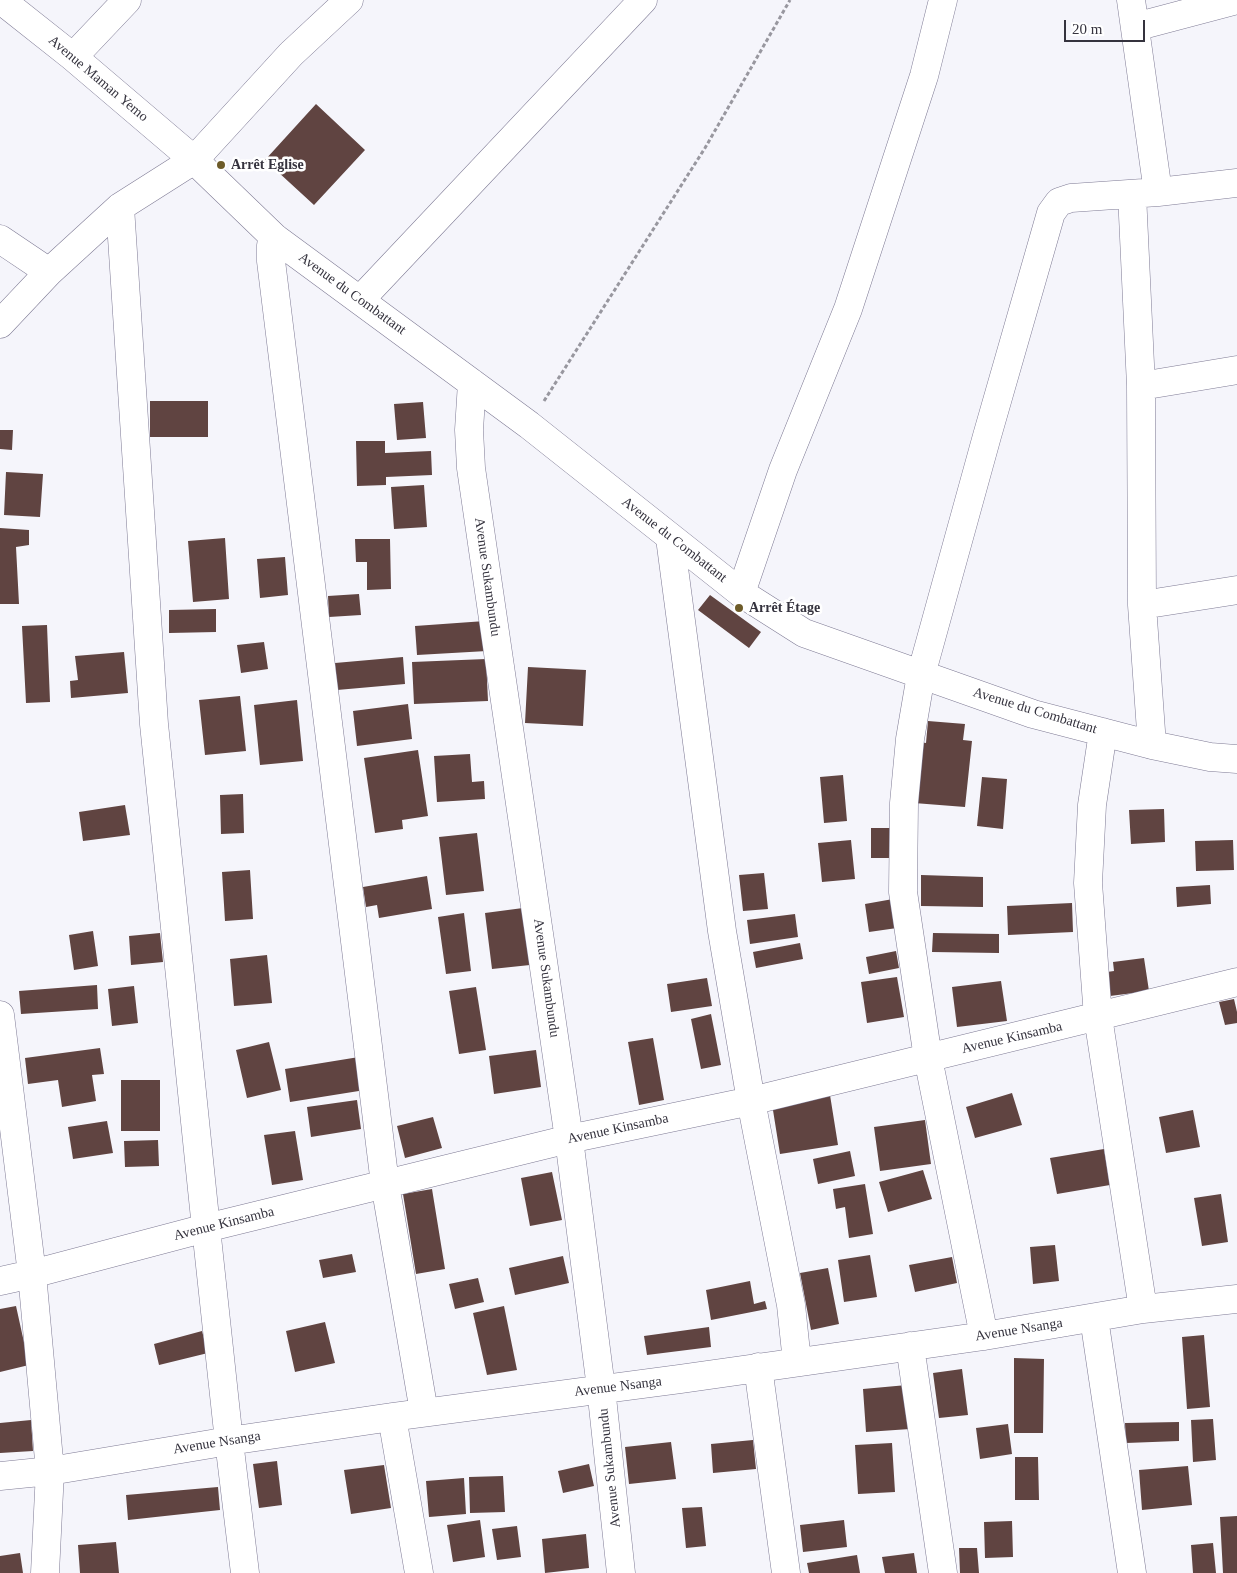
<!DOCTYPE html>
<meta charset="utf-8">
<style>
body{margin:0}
#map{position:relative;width:1237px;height:1573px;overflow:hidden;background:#f5f5fb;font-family:Georgia,serif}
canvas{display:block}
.scale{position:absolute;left:1064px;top:20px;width:81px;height:22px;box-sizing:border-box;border:2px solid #35333e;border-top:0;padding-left:6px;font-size:15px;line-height:18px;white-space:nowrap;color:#35333e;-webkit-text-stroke:4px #fff;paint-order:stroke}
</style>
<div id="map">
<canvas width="1237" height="1573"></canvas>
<div class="scale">20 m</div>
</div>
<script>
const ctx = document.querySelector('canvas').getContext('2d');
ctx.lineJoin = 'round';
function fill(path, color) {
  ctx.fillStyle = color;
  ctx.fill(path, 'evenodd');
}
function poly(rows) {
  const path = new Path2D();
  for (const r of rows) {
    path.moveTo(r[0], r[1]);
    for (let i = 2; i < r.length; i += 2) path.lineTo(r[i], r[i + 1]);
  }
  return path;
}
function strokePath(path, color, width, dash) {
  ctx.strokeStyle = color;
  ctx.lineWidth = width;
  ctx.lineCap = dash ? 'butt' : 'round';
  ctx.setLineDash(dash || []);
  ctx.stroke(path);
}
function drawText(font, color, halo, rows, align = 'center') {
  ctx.font = font + ' Georgia,serif';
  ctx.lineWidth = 5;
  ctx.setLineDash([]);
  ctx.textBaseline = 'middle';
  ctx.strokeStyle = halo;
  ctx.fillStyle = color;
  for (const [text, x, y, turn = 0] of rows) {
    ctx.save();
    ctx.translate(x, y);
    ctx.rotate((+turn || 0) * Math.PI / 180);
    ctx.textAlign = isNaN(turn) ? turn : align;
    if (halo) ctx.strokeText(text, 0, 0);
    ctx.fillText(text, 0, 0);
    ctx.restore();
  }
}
fill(poly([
 [316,104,365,150,314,205,265,160],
 [150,401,208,401,208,437,150,437],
 [423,402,426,438,397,440,394,404],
 [0,430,13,430,12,450,0,449],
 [356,441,385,441,385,453,431,451,432,475,386,477,386,485,357,486],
 [6,472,43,474,40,517,4,515],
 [424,485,427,527,394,529,391,487],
 [0,528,29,530,29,545,16,547,19,604,0,604],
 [225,538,229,599,193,602,188,541],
 [355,539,390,539,391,589,367,590,367,562,356,562],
 [285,557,288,595,260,598,257,559],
 [359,594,361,615,329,617,328,596],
 [710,595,761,632,749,648,698,610],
 [216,609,216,632,169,633,169,610],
 [485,621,487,651,417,655,415,626],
 [47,625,50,702,26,703,22,626],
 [264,642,268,669,241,673,237,645],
 [124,652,128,693,71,698,70,681,78,680,75,656],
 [403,657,405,684,337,690,335,663],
 [486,659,488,701,414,704,412,662],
 [528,667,586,670,583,726,525,723],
 [240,696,246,751,205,755,199,700],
 [297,700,303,761,260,765,254,705],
 [408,704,412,739,357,746,353,711],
 [928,721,965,724,963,740,972,741,965,807,914,803,920,742,926,743],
 [418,750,428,816,402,820,403,829,375,833,364,758],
 [470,754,472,782,484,781,485,799,437,802,434,756],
 [843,775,847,821,824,823,820,777],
 [982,777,1007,779,1003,829,977,826],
 [243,794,244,833,221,834,220,795],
 [125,805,130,835,83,841,79,812],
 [1164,809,1165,842,1131,844,1129,810],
 [871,828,893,828,894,858,871,858],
 [477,833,484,891,446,895,439,837],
 [851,840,855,879,822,882,818,843],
 [1233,840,1234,870,1196,871,1195,841],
 [250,870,253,919,225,921,222,872],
 [764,873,768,909,743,911,739,875],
 [921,875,983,877,983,907,921,906],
 [427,876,432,909,379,918,377,905,366,907,363,887],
 [1210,885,1211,904,1177,907,1176,887],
 [893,899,897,928,869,932,865,904],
 [1072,903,1073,932,1008,935,1007,906],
 [523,908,530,965,492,969,485,913],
 [464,913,471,971,446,974,438,917],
 [795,914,798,937,750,944,747,920],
 [93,931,98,966,74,970,69,935],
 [160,933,163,962,131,965,129,936],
 [933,933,999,934,999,953,932,952],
 [800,943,803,959,756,968,753,952],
 [896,951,899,968,869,974,866,957],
 [267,955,272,1003,234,1006,230,959],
 [1144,958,1149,991,1110,996,1107,972,1114,971,1113,962],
 [897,977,904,1017,867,1023,861,982],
 [707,978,712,1006,671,1012,667,984],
 [1001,981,1007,1021,957,1027,952,987],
 [97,985,98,1009,21,1014,19,991],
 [134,986,138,1023,112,1026,108,989],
 [476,987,486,1050,459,1054,449,991],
 [1234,999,1237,1012,1237,1023,1225,1025,1219,1002],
 [711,1014,721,1065,701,1069,691,1019],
 [653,1038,664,1100,639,1105,628,1042],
 [269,1042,281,1090,247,1098,236,1050],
 [100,1048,104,1074,92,1075,96,1101,62,1107,58,1080,28,1084,25,1058],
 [536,1050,541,1087,494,1094,489,1056],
 [359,1057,365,1090,290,1102,285,1069],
 [121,1080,160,1080,160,1131,121,1131],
 [1012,1093,1022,1125,975,1138,966,1107],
 [830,1095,838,1145,780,1154,772,1104],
 [357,1100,361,1129,311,1137,307,1107],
 [1193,1110,1200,1147,1166,1153,1159,1117],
 [433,1117,442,1148,405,1158,397,1126],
 [925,1120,931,1164,880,1171,874,1127],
 [107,1121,113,1153,73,1159,68,1127],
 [295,1131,303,1180,272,1185,264,1135],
 [158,1140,159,1166,125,1167,124,1141],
 [1104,1149,1110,1185,1057,1194,1050,1158],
 [850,1151,855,1176,818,1184,813,1159],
 [923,1170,932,1199,888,1212,879,1182],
 [552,1172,562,1220,530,1226,521,1178],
 [865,1184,873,1234,849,1238,845,1207,836,1209,833,1189],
 [432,1189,445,1269,416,1274,403,1194],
 [1221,1194,1228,1242,1202,1246,1194,1198],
 [1055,1245,1059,1281,1033,1284,1030,1247],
 [352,1254,356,1272,323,1278,319,1260],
 [870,1255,877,1297,844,1302,838,1260],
 [563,1256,569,1283,515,1295,509,1268],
 [952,1257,957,1283,915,1292,909,1265],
 [828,1268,839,1324,811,1330,800,1273],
 [478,1278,484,1302,455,1309,449,1284],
 [750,1281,754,1304,765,1301,767,1309,711,1320,706,1290],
 [16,1306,29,1365,0,1372,0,1309],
 [504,1306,517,1370,487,1375,473,1313],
 [325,1322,335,1363,295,1372,286,1331],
 [709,1327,711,1347,647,1355,644,1336],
 [202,1331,208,1353,159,1365,154,1344],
 [1204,1335,1210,1407,1187,1409,1182,1337],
 [1014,1358,1044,1359,1043,1433,1014,1433],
 [962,1369,968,1415,939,1418,933,1373],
 [907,1385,910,1429,866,1432,863,1389],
 [1213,1419,1216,1460,1193,1462,1191,1420],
 [31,1420,33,1451,0,1453,0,1423],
 [1179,1422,1179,1441,1126,1443,1125,1423],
 [1008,1424,1012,1454,980,1459,976,1428],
 [753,1440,756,1469,713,1473,711,1444],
 [671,1442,676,1479,629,1484,625,1447],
 [892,1443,895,1492,858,1494,855,1445],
 [1015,1457,1038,1457,1039,1500,1015,1500],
 [277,1461,282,1505,259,1508,253,1464],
 [589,1464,594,1486,563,1493,558,1471],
 [384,1465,391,1508,351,1514,344,1470],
 [1188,1466,1192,1505,1142,1510,1139,1470],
 [503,1476,505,1512,470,1513,469,1477],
 [464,1478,466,1514,429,1517,426,1481],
 [218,1487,220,1510,128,1520,126,1495],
 [702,1507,706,1546,686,1548,682,1508],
 [1237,1516,1237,1573,1223,1573,1220,1517],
 [480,1520,485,1557,453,1562,447,1525],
 [844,1520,847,1547,803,1552,800,1525],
 [1012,1521,1013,1557,985,1558,984,1522],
 [517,1526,521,1557,497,1560,492,1529],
 [586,1534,589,1568,545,1573,542,1539],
 [116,1542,119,1573,80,1573,78,1545],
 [1213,1543,1216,1573,1193,1573,1191,1545],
 [959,1548,977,1548,979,1573,960,1573],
 [20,1553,23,1573,0,1573,0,1556],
 [914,1553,917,1573,885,1573,882,1557],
 [857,1555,860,1573,809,1573,807,1563]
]), '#604441');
const minor = poly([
 [1,0,73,57,194,160,275,238,529,425,741,593,804,633,1033,714,1152,745,1210,757,1237,759],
 [1131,0,1158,192],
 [1135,27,1237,0],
 [73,57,127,0],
 [1132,194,1141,386,1142,605,1152,745],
 [120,207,154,724,206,1228,229,1441,245,1573],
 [275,238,271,245,271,261,385,1184,424,1412],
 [0,239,49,272],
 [360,300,643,0],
 [0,324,49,272,120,207,194,160,291,54,349,0],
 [472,383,469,430,471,468,569,1139,601,1388,621,1573],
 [1141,386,1237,370],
 [670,538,722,931,751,1101,791,1305,797,1362],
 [741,593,783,470,848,309,924,76,943,0],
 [1142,605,1237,590],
 [1103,732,1092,805,1088,883,1098,1017,1143,1309],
 [0,1015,32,1274,50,1471,45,1573],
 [0,1281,32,1274,206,1228,569,1139,751,1101,1237,982],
 [1094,1318,1132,1573],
 [984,1336,928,1058,903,892,904,803,910,739,921,675,987,436,1051,213,1059,202,1071,198,1158,192,1237,183],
 [910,1346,943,1573],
 [758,1367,786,1573],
 [392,1417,419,1573],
 [0,1476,50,1471,229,1441,392,1417,680,1379,984,1336,1143,1309,1237,1299]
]);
strokePath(minor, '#7e7a94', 29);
strokePath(poly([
 [544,401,705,148,790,0]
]), '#98979f', 3, [4, 2.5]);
strokePath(minor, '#fff', 28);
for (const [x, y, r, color] of [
 [221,165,5,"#6d5b29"],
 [739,608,5,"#6d5b29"]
]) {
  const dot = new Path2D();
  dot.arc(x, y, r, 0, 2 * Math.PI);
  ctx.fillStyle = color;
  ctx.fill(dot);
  strokePath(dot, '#fff', 2);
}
drawText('14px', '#35333e', '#fff', [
 ["Avenue Maman Yemo",98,79,40],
 ["Avenue du Combattant",352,294,36],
 ["Avenue du Combattant",674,540,38],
 ["Avenue Sukambundu",487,577,82],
 ["Avenue du Combattant",1035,711,17],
 ["Avenue Sukambundu",546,978,82],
 ["Avenue Kinsamba",1012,1038,-13],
 ["Avenue Kinsamba",618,1129,-12],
 ["Avenue Kinsamba",224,1224,-14],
 ["Avenue Nsanga",1019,1330,-9],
 ["Avenue Nsanga",618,1387,-7],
 ["Avenue Nsanga",217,1443,-9],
 ["Avenue Sukambundu",610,1468,-96]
]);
drawText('bold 14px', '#35333e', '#fff', [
 ["Arrêt Eglise",231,165],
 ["Arrêt Étage",749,608]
], 'left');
</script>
